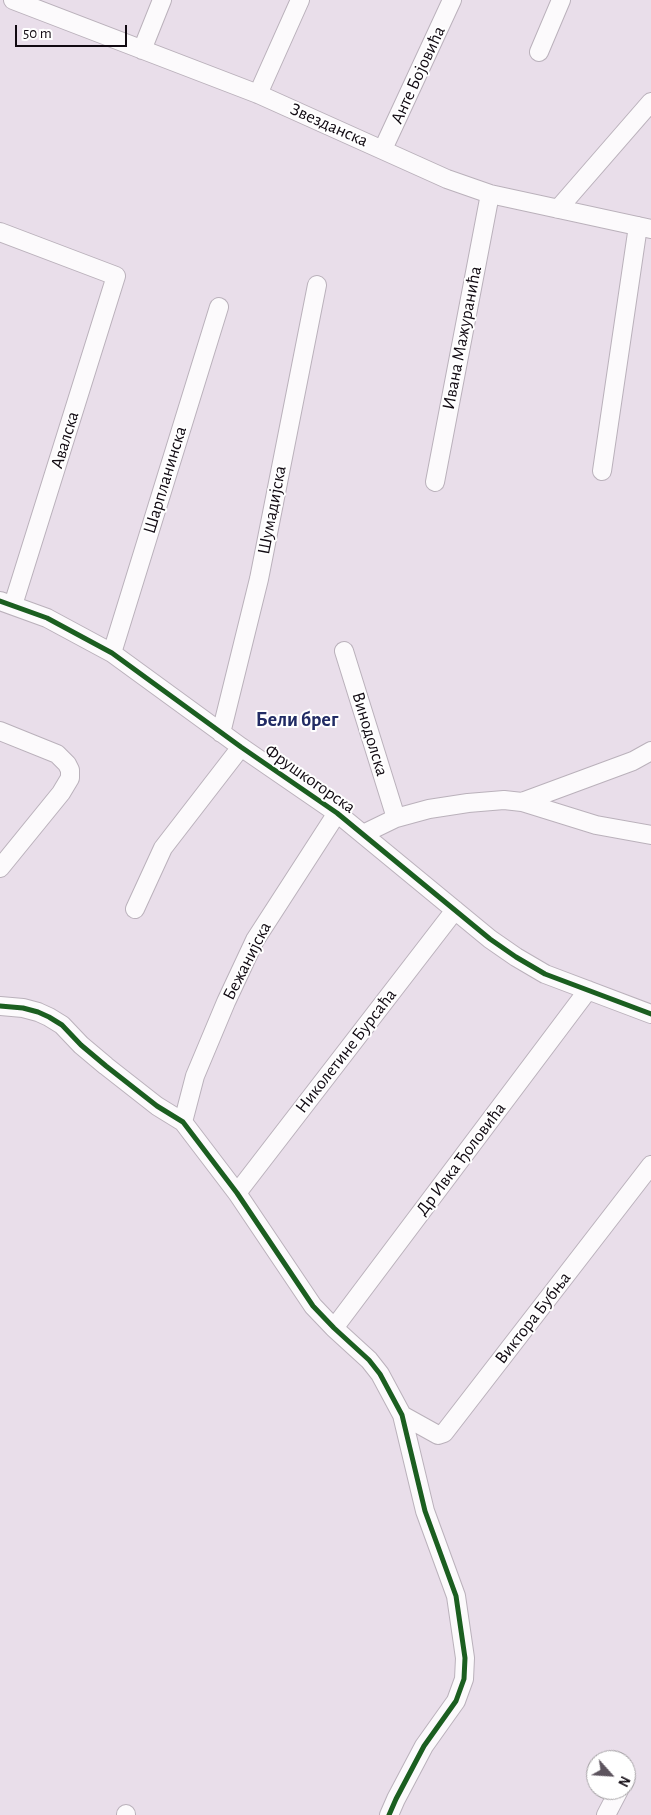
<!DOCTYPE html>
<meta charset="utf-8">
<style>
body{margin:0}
#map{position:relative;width:651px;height:1815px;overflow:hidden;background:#e9deea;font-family:"Alegreya Sans",sans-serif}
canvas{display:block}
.north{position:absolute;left:586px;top:1750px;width:50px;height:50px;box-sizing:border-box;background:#fff;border:1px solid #a09da0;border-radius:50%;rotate:116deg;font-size:14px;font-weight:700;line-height:20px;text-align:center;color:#110a12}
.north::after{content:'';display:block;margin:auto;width:18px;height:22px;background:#5d545e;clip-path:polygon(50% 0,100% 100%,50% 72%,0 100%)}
.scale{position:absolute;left:15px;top:25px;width:112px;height:22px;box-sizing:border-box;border:2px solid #110a12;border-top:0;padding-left:6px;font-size:15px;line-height:18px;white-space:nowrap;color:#110a12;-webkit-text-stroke:4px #fff;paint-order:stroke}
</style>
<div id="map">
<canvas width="651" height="1815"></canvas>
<div class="north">N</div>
<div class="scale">50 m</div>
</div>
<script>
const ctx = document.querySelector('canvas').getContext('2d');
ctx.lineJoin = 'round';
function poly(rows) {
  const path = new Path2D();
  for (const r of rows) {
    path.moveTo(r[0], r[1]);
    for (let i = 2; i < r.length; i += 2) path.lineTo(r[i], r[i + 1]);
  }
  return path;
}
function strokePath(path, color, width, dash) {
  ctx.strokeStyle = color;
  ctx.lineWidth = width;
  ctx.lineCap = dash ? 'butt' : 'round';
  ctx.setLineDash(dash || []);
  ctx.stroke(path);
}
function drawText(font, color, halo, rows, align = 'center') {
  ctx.font = font + ' "Alegreya Sans",sans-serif';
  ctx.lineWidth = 4;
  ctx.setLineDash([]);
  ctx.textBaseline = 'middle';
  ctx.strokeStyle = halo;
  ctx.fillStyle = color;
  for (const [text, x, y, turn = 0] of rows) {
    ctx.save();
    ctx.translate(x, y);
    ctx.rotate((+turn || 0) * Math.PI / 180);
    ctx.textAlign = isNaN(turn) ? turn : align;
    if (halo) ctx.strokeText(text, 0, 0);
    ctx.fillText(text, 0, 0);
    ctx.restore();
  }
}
const street = poly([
 [13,0,258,94,447,179,490,194,651,229],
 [142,50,162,0],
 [539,52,561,0],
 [258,94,300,0],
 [383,149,452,0],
 [558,209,651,102],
 [0,232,116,276,13,605],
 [602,471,638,226],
 [435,482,490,194],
 [0,601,47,618,112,653,241,747,337,813,490,939,516,957,545,974,651,1014],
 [344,651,396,818],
 [112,653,219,307],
 [0,731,57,754,67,764,70,770,70,778,61,793,0,868],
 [221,733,259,579,317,285],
 [522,802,633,761,651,751],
 [363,834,396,818,429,809,468,803,504,800,522,802,596,825,651,835],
 [135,909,163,848,241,747],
 [0,1006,23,1008,38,1012,49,1017,62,1025,81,1045,106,1066,157,1106,183,1122,237,1193,313,1306,334,1328,369,1360,380,1374,402,1415,425,1511,456,1596,465,1658,464,1679,456,1701,424,1746,396,1799,389,1815],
 [183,1122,195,1076,226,1002,255,940,337,813],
 [237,1193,455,910],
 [334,1328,588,990],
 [402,1415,438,1435,444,1433,651,1165],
 [126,1815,126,1814],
 [606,1815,619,1790]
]);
strokePath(street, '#bab1bb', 20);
strokePath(street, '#fcfafc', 18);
strokePath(poly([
 [0,601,47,618,112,653,241,747,337,813,490,939,516,957,545,974,651,1014],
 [0,1006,23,1008,38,1012,49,1017,62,1025,81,1045,106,1066,157,1106,183,1122,237,1193,313,1306,334,1328,369,1360,380,1374,402,1415,425,1511,456,1596,465,1658,464,1679,456,1701,424,1746,396,1799,389,1815]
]), '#1b5e20', 5);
drawText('18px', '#110a12', '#fff', [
 ["Анте Бојовића",418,75,-65],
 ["Звезданска",329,125,24],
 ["Ивана Мажуранића",462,338,-79],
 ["Авалска",65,440,-73],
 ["Шарпланинска",165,480,-73],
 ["Шумадијска",272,510,-79],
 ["Винодолска",370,734,73],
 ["Фрушкогорска",310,779,35],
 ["Бежанијска",247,961,-63],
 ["Николетине Бурсаћа",346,1051,-52],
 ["Др Ивка Ђоловића",461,1159,-53],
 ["Виктора Бубња",533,1318,-52]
]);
drawText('bold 20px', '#212b64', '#fff', [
 ["Бели брег",297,720]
]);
</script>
